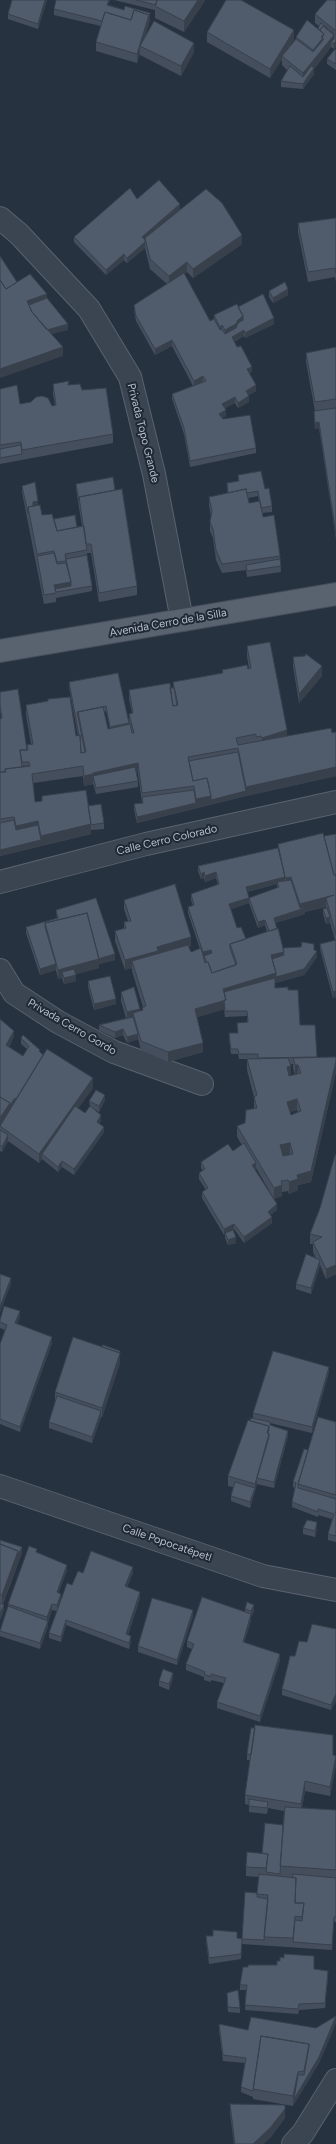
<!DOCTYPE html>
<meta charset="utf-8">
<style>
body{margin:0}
canvas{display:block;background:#273241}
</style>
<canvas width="336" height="2144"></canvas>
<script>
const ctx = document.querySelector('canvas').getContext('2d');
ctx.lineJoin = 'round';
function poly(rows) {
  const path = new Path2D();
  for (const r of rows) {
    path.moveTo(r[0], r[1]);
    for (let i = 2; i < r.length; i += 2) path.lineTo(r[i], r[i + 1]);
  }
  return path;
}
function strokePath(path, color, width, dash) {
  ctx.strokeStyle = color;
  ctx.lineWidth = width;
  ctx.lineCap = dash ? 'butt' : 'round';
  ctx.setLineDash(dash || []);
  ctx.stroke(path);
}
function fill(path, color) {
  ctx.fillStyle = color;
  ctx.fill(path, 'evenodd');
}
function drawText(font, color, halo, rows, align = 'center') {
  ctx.font = font + ' Figtree,sans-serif';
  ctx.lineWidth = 4;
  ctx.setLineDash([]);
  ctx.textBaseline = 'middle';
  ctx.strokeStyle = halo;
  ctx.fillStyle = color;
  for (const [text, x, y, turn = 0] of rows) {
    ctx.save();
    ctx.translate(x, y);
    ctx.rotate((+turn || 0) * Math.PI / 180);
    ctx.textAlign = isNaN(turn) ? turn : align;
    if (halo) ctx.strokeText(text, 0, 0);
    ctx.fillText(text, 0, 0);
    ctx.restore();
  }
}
const minor = poly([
 [0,218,19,234,89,309,130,377,154,474,182,620],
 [0,882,146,844,336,802],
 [0,970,14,993,58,1022,114,1052,202,1084],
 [0,1486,263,1576,336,1590],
 [293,2144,303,2133,336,2080]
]);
const major = poly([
 [0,651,336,594]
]);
strokePath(minor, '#59626e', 24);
strokePath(major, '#454d5a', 24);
strokePath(minor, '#3b4451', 22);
strokePath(major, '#596370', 22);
fill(poly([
 [47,0,38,29,8,19,8,14],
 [114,0,205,0,202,5,184,32,155,18,155,10],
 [336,0,336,47,334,49,331,47,314,69,314,74,303,89,281,87,281,81,287,70,282,65,282,59,270,78,207,42,207,32,294,39,288,49,296,39,296,37,318,29,319,26,315,23,315,14],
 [109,5,150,18,149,24,145,37,194,52,181,76,140,55,140,53,137,63,96,51,96,42,101,26,54,15,54,9],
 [336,50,336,70,327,64,327,59],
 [137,199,180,210,169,219,242,244,193,278,187,272,184,274,210,321,214,319,214,315,238,307,274,324,245,338,244,336,234,342,252,372,249,374,256,391,248,395,249,402,238,408,235,403,225,408,226,416,222,418,223,419,256,448,256,453,190,467,184,434,172,399,172,394,193,386,172,346,155,355,136,321,134,310,134,305,167,284,150,269,145,248,127,263,124,260,106,275,74,242,74,237],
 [336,218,336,282,335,277,308,282,298,232,298,223],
 [269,291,288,295,273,303,269,297],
 [336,347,336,539,319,428,315,429,314,417,314,411,315,411,306,362,306,353],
 [53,384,69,385,82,390,113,434,113,443,0,464,0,389,20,404,52,406,55,406,53,394],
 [238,475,265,489,272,506,272,512,262,513,263,517,280,556,281,572,247,577,246,570,222,573,216,560,213,538,210,531,210,522,211,516,209,506,209,497,228,493,227,483,238,481],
 [258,496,259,502,249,503,248,498],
 [76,484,115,490,137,586,137,595,99,602,91,553,87,553,87,555,92,586,92,591,56,598,56,602,44,604,22,492,22,486,38,505,42,515,77,527,82,526,76,489],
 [247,646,287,736,336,732,336,776,246,796,137,823,134,810,134,804,142,803,138,773,136,773,138,781,138,787,96,794,93,783,93,784,84,786,83,776,33,783,35,802,42,801,42,796,88,806,104,823,104,829,91,830,91,834,0,856,0,719,1,718,0,710,0,692,27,750,27,745,31,744,26,715,26,705,48,701,48,699,76,736,78,736,69,687,69,682,118,673,129,725,132,733,129,723,129,714,132,713,129,699,129,690,173,688,173,682,222,673,222,670,249,669,247,656],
 [106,711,110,729,108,729,104,712],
 [293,657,322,676,299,703,293,666],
 [336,834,336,997,333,998,320,949,320,944,335,940,330,922,330,923,326,924,323,914,323,909,326,908,326,907,305,912,305,914,275,923,283,948,314,950,317,957,304,975,275,983,275,988,288,990,300,1025,317,1057,336,1057,336,1072,311,1182,298,1185,298,1190,289,1194,288,1191,282,1192,282,1196,274,1199,256,1168,255,1169,277,1210,270,1215,272,1223,244,1243,234,1229,233,1230,236,1243,228,1245,225,1238,225,1234,224,1235,202,1198,202,1192,206,1190,199,1179,199,1173,203,1171,201,1168,201,1162,233,1151,242,1145,237,1137,237,1126,245,1123,254,1109,254,1097,247,1070,247,1059,239,1059,238,1054,231,1054,229,1039,229,1033,238,1033,247,1022,247,1016,225,1017,224,1009,197,1017,203,1052,168,1062,141,1050,138,1039,127,1043,123,1035,115,1038,99,1030,99,1025,126,1018,121,1001,121,992,140,1010,142,1010,142,1008,143,1007,132,971,132,968,125,970,115,941,115,931,124,928,124,922,128,921,124,909,124,900,191,946,189,947,191,952,200,949,188,913,188,907,193,906,191,900,191,894,218,885,216,878,205,882,204,878,201,879,198,871,198,866,278,848,278,844,324,836],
 [277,884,277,888,249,898,247,892],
 [249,903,258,928,265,925,267,932,246,939,237,928,231,909],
 [290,1064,293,1064,293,1069,295,1075,291,1076],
 [297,1110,298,1112,291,1115,290,1112],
 [290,1154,290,1155,283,1156,283,1155],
 [56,910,115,960,99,964,99,968,76,974,76,981,64,984,62,978,58,979,56,970,40,975,26,933,26,927,57,919],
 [88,981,116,1004,94,1010,88,987],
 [0,1019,14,1036,9,1047,23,1056,27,1049,21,1044,21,1038,40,1052,93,1088,78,1108,85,1113,90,1106,89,1101,105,1100,99,1112,94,1109,101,1121,99,1124,104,1132,74,1175,62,1167,58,1172,42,1159,39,1163,8,1141,2,1152,0,1151],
 [336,1155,336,1274,326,1279,320,1265,311,1294,296,1289,296,1284,316,1259,313,1252,313,1244,310,1244,310,1234,320,1208],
 [20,1317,17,1324,52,1343,20,1432,0,1424,0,1344,5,1330,0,1328,0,1320],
 [102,1347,120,1351,120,1363,102,1417,101,1417,92,1443,49,1428,49,1422,55,1401,55,1392],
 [329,1372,312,1433,270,1423,270,1425,288,1436,274,1488,257,1484,250,1508,231,1501,231,1496,233,1487,228,1486,228,1476,250,1421,253,1418,253,1413],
 [336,1422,336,1542,328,1540,328,1534,332,1519,318,1515,318,1517,292,1507,292,1502,295,1488,293,1487,293,1482,308,1450],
 [303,1528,317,1528,315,1537,303,1534],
 [0,1540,22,1553,3,1604,4,1610,0,1620],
 [37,1552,67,1570,58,1593,61,1599,83,1573,133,1573,127,1587,140,1598,128,1635,131,1642,129,1649,66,1625,61,1642,49,1638,49,1633,57,1611,52,1610,48,1622,48,1626,40,1649,0,1636,0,1631,8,1608,8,1604],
 [245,1609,254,1611,251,1617,251,1620,244,1643,280,1660,260,1722,217,1708,217,1702,224,1683,211,1680,211,1682,204,1680,204,1677,186,1670,186,1664,192,1649,187,1647,187,1641,245,1612],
 [193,1616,177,1665,138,1652,138,1646],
 [336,1629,336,1700,331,1710,282,1695,282,1689,295,1656,307,1642],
 [173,1678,169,1690,159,1686,159,1681],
 [247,1754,333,1755,336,1765,330,1796,305,1791,302,1808,336,1810,336,1922,334,1922,332,1950,242,1944,241,1959,209,1964,206,1941,206,1936,242,1939,257,1893,259,1877,246,1876,246,1867,262,1853,283,1825,284,1811,268,1808,267,1814,249,1812,249,1805,245,1804,245,1795,250,1760,247,1760],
 [314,1969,328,1977,325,2008,299,2010,298,2014,245,2010,246,1990,240,1990,240,1985],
 [227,1993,240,2008,240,2013,228,2012,227,1999],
 [336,2016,336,2023,319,2063,294,2104,294,2101,293,2106,253,2099,253,2097,241,2092,241,2087,245,2063,223,2061,219,2030,219,2024,248,2030,316,2028],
 [230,2104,285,2118,270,2138,263,2144,234,2144,230,2113]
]), '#454e5d');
fill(poly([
 [45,0,47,0,38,29,38,24],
 [109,0,110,0,107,11,107,5],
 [198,0,205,0,202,5,184,32,184,21],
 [150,13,149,24,142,46,140,46,140,53,137,63,137,54],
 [294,30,294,39,283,57,282,56,282,59,270,78,270,69],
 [322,34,334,35,334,43,331,42,331,47,314,69,314,74,303,89,303,73,313,61,313,50,321,38],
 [336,41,336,47,334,49,334,44],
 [194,43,194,52,181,76,181,66],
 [180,204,180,210,142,242,142,237],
 [242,235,242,244,193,278,193,269],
 [145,242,145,248,127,263,127,258],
 [124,254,124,260,106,275,106,270],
 [187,262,187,272,169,285,169,276],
 [288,289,288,295,273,303,273,298],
 [47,294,47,303,29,310,27,301],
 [243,316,243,325,225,339,225,330,238,320],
 [274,318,274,324,245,338,245,333],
 [68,324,68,330,44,336,44,330],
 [222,325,222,334,220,336,220,327],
 [244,330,244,336,232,343,232,337],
 [172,340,172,346,155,355,155,349],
 [63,347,63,356,0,378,0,369],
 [252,367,252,372,247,375,247,369],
 [203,376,203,381,194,387,194,381],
 [256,385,256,391,246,397,246,391],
 [249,396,249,402,238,408,238,403],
 [235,397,235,403,222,409,222,404],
 [226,410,226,416,219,419,219,414],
 [319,422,319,428,315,429,315,423],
 [38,501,38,507,33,508,33,502],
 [71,582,71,590,55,592,54,585],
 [322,666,322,676,299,703,299,694],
 [287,730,287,739,262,748,262,738],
 [138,763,138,773,94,782,93,777,93,784,84,786,84,776,93,773],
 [336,767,336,776,246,796,246,787],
 [246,791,246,796,137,823,137,817,196,803,196,799,211,796],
 [38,821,38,830,16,835,16,826],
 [91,824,91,834,41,846,41,836],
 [41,840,41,846,0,856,0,850],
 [204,872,204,878,201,879,201,874],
 [216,872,216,878,205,882,205,876],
 [285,877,285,883,277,882,277,884,246,892,246,887],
 [291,877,291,886,286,887,286,878],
 [334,895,326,898,326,907,305,912,305,914,274,923,274,918,300,910,300,904],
 [249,898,249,903,229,910,229,904],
 [330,917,330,923,326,924,326,918],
 [265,920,265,925,258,928,258,922],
 [191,937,191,946,158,956,132,961,132,968,125,970,125,960,157,947],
 [211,950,211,956,204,956,204,958,203,958,203,952],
 [317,951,317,957,304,975,224,998,223,989],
 [284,952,284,961,272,964,271,955],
 [115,954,115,960,99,964,99,968,63,978,62,972,62,978,58,979,58,970],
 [56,964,56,970,40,975,40,969],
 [76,975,76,981,64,984,64,978],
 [336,991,336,997,333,998,333,992],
 [116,999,116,1004,94,1010,94,1004],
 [226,1000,226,1009,195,1018,195,1009],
 [140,1009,140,1018,133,1013,133,1020,127,1022,127,1012],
 [123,1029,123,1035,115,1038,115,1032],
 [14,1031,14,1036,6,1051,6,1045],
 [138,1034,138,1039,127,1043,127,1037],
 [203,1043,203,1052,168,1062,168,1052],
 [336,1061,336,1072,311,1182,298,1185,298,1190,289,1194,289,1182,297,1175],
 [295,1065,298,1065,298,1076,295,1077],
 [291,1066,291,1077,287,1079,287,1067],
 [93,1078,93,1088,44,1156,42,1154,42,1159,39,1163,39,1154],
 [105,1095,105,1100,99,1112,99,1106],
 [15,1098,15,1103,0,1126,0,1118,10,1103],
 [297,1099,297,1110,287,1113,287,1102],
 [101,1115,101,1121,97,1127,97,1122],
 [104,1127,104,1132,74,1175,74,1169],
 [8,1135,8,1141,2,1152,2,1147],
 [290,1143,290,1154,280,1156,280,1145],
 [62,1161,62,1167,58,1172,58,1167],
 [256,1163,256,1169,252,1171,252,1165],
 [282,1185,282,1196,274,1199,274,1188],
 [277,1204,277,1210,268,1217,268,1212],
 [272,1217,272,1223,244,1243,244,1237],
 [234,1224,234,1229,226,1234,225,1233,225,1234,224,1235,224,1229],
 [236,1237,236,1243,228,1245,228,1240],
 [320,1260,320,1266,311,1294,311,1288],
 [336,1265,336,1274,326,1279,326,1269],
 [11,1278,11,1284,0,1313,0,1307],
 [20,1311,20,1317,15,1328,15,1323],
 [52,1337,52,1343,20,1432,20,1427],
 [120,1351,120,1363,102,1417,102,1408],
 [329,1367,329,1372,312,1433,312,1427],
 [101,1411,101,1417,92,1443,92,1437],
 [269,1426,269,1443,257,1478,257,1484,250,1508,250,1502,255,1488,255,1484],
 [288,1431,288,1436,274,1488,274,1482],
 [317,1522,317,1528,315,1537,315,1531],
 [22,1547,22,1553,2,1605,2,1595,18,1551],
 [67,1565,67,1570,57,1598,57,1592],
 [133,1567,133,1573,125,1591,125,1586],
 [140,1592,140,1598,126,1639,126,1634],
 [61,1594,61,1599,57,1611,57,1605],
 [52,1604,52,1610,48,1622,48,1626,40,1649,40,1643,47,1622,47,1617],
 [4,1605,4,1610,0,1620,0,1614],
 [254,1605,254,1611,251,1617,251,1611],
 [193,1610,193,1616,177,1665,177,1660],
 [251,1614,251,1620,243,1648,243,1642],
 [66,1620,66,1625,61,1642,61,1637],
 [131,1636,131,1642,129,1649,129,1643],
 [280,1654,280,1660,260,1722,260,1716],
 [173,1673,173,1678,169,1690,169,1684],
 [336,1694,336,1700,331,1710,331,1705],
 [336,1756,336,1765,330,1796,330,1787],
 [305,1781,305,1791,301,1813,301,1804],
 [334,1917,334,1922,332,1950,332,1945],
 [328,1971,328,1977,325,2008,325,2003],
 [336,2017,336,2023,319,2063,294,2104,294,2101,293,2106,293,2096,298,2072,298,2081,295,2098],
 [285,2109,285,2118,270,2138,263,2144,253,2144]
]), '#38404c');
const building = poly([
 [12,0,45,0,38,24,8,14,12,0],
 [56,0,109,0,107,5,124,10,125,6,150,13,149,19,149,15,134,10,131,20,105,12,102,21,54,9,56,0],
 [136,0,157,0,156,5,136,0],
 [157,0,198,0,184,21,155,6,157,0],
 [226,0,241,0,294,30,270,69,207,32,226,0],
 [327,0,336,0,336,31,315,14,327,0],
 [134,10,149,15,137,54,96,42,105,12,131,20,134,10],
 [307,20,324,34,321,37,323,38,313,50,296,37,307,20],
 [154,21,194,43,181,66,140,46,154,21],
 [321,23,336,35,336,34,336,41,334,44,331,42,334,39,334,35,323,26,320,30,318,28,321,23],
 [323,26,334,35,303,73,282,56,296,39,313,52,323,40,323,38,322,37,324,35,324,34,320,30,323,26],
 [335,49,336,50,336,64,327,59,335,49],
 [290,66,303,77,311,66,314,68,303,84,281,81,290,66],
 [159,180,180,204,142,237,145,240,145,242,127,258,124,254,106,270,74,237,130,188,137,199,159,180],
 [206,189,222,203,242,235,193,269,187,262,169,276,150,259,145,238,206,189],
 [336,218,336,273,335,268,308,272,298,223,336,218],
 [0,256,17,282,6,289,0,280,0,256],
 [184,273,210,321,214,319,220,330,222,329,225,334,236,328,238,323,243,320,243,316,238,307,263,294,274,318,245,333,244,330,232,337,237,347,241,346,252,367,247,369,256,385,246,391,249,396,238,403,235,397,222,404,226,410,219,414,223,419,250,415,256,448,190,461,184,428,172,394,206,381,203,376,194,381,172,340,155,349,136,316,134,305,184,273],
 [30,274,47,294,27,301,32,312,63,347,0,369,0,280,6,289,30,274],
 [285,282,288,289,273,298,269,291,285,282],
 [47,298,68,324,47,330,32,312,29,305,47,298],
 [237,304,243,316,238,320,236,324,225,330,222,325,220,327,214,315,237,304],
 [336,347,336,399,315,402,306,353,336,347],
 [69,381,68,385,80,384,82,390,106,388,113,434,22,450,21,442,0,445,0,389,17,385,20,404,31,402,36,397,42,396,48,398,52,406,56,405,53,384,69,381],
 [336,408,336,534,319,422,315,423,314,411,336,408],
 [21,445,22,454,0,458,0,449,21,445],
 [261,471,265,489,269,488,272,506,261,508,258,491,247,493,246,489,228,493,227,483,239,481,238,475,261,471],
 [113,477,115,490,79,497,79,501,76,484,113,477],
 [35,482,38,501,33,502,33,506,28,507,28,513,22,486,35,482],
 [122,489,137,586,99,593,91,544,86,544,79,497,122,489],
 [246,489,249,503,260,501,263,517,274,515,280,556,222,564,216,550,213,529,210,522,212,511,209,497,246,489],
 [40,505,42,515,52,514,57,531,84,526,87,550,65,554,66,561,57,562,54,551,37,554,28,507,40,505],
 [75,515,77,527,57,531,54,519,75,515],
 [54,553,57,564,66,563,71,582,54,585,56,593,44,595,37,556,54,553],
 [87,555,92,586,56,592,55,589,71,586,71,582,66,559,87,555],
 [280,559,281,566,247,571,246,565,280,559],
 [270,642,287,730,262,738,261,736,256,737,256,734,236,738,238,745,331,728,332,733,336,732,336,767,246,787,238,748,188,757,193,781,207,778,211,796,196,799,194,786,142,793,138,763,93,773,93,774,84,776,83,766,32,774,35,802,42,801,42,796,86,790,91,824,41,836,38,821,16,826,14,817,0,819,0,772,6,772,5,769,30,766,29,762,22,762,20,750,28,750,27,745,33,744,26,705,48,701,48,699,70,697,76,736,80,735,81,753,86,752,78,712,103,707,108,729,130,724,132,733,134,733,129,714,133,713,129,690,170,683,173,706,178,705,173,682,223,673,222,670,247,665,248,669,251,668,247,646,270,642],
 [306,654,322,666,299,694,293,657,305,656,306,654],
 [118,673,129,723,110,727,106,706,77,712,85,752,81,753,80,735,79,735,69,682,118,673],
 [170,688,174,688,177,705,173,706,170,688],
 [18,689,27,750,20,750,22,766,29,766,5,769,5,772,0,772,0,719,2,718,0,705,0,692,18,689],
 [238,752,246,791,211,800,211,796,207,778,193,781,189,761,238,752],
 [135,767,138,781,96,788,93,776,135,767],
 [194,790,196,803,137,817,134,804,143,803,142,797,194,790],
 [101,804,104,823,90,825,91,824,88,806,101,804],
 [14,820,16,830,38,825,41,840,0,850,0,823,14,820],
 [323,833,334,875,336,875,336,935,326,898,334,895,300,904,291,877,286,878,285,877,278,844,323,833],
 [336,834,336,875,334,875,324,836,336,834],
 [278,848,285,877,246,887,249,898,279,887,277,882,291,880,300,908,304,907,305,908,274,918,277,929,269,931,265,920,258,922,249,898,229,904,237,928,241,927,246,939,230,944,230,948,236,965,212,973,208,962,207,963,204,956,212,953,211,950,203,952,188,907,194,905,191,894,219,884,216,872,205,876,204,872,201,874,198,866,278,848],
 [175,884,191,937,157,947,158,951,125,960,115,931,126,928,124,922,131,921,124,900,175,884],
 [96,898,115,954,98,959,99,959,87,913,45,923,45,927,56,964,40,969,26,927,58,918,56,910,96,898],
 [327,908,330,917,326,918,323,909,327,908],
 [87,913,99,959,58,970,45,923,87,913],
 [278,928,284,952,271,955,276,973,223,989,226,1000,195,1009,203,1043,168,1052,141,1041,133,1013,143,1010,142,1008,146,1006,132,961,188,945,191,952,201,948,205,963,208,962,212,973,237,964,230,944,278,928],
 [336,940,336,991,333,992,320,944,336,940],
 [302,942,314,944,314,950,317,951,304,969,276,977,276,973,272,959,284,955,283,948,301,947,302,942],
 [74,969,76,975,64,978,62,972,74,969],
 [110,976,116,999,94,1004,88,981,110,976],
 [275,978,275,988,288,987,288,990,298,990,300,1025,315,1025,317,1057,258,1058,258,1054,239,1054,238,1049,231,1049,229,1033,238,1033,237,1023,248,1022,247,1011,225,1011,224,1000,226,1000,224,992,275,978],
 [134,987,140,1009,127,1012,121,992,134,987],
 [133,1017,138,1034,127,1037,123,1029,115,1032,99,1025,133,1017],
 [0,1019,14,1031,6,1045,23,1056,29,1046,21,1038,23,1035,40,1050,39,1051,43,1055,16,1099,15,1098,10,1105,10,1103,0,1097,0,1019],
 [47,1049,93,1078,39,1154,0,1126,47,1049],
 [336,1057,336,1061,311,1171,297,1175,298,1179,289,1182,288,1180,281,1181,282,1185,274,1188,237,1126,245,1123,246,1110,257,1108,254,1097,257,1095,247,1059,288,1058,291,1066,287,1067,289,1076,301,1073,298,1065,295,1065,293,1058,336,1057],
 [297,1099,301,1111,291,1115,287,1102,297,1099],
 [290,1143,293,1154,283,1156,280,1145,290,1143],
 [96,1090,105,1095,99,1106,89,1101,96,1090],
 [0,1097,10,1103,0,1118,0,1097],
 [75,1106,85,1113,90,1106,101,1115,97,1122,104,1127,74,1169,62,1161,58,1167,42,1154,75,1106],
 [0,1130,8,1135,2,1147,0,1145,0,1130],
 [244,1143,256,1163,252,1165,277,1204,268,1212,272,1217,244,1237,234,1224,224,1229,202,1192,208,1188,199,1173,205,1169,201,1162,228,1144,233,1151,244,1143],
 [335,1155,336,1155,336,1265,326,1269,313,1242,322,1237,310,1234,320,1208,335,1155],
 [233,1230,236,1237,228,1240,225,1233,233,1230],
 [306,1254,320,1260,311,1288,296,1284,306,1254],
 [0,1274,11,1278,0,1307,0,1274],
 [4,1306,20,1311,15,1323,52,1337,20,1427,0,1419,0,1344,7,1325,0,1322,0,1320,4,1306],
 [73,1337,120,1353,102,1408,55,1392,73,1337],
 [103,1345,120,1351,120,1353,102,1347,103,1345],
 [273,1351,329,1367,312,1427,253,1413,273,1351],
 [57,1396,101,1411,92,1437,49,1422,57,1396],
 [318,1417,336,1422,336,1495,298,1484,318,1417],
 [251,1418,270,1422,270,1425,288,1431,274,1482,257,1478,269,1437,269,1434,268,1433,269,1429,269,1426,250,1421,251,1418],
 [248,1420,269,1426,267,1433,269,1434,255,1484,228,1476,248,1420],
 [304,1449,308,1450,298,1484,298,1488,336,1499,336,1511,335,1513,336,1513,336,1536,328,1534,334,1514,318,1509,318,1512,292,1502,296,1483,293,1482,304,1449],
 [235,1482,255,1488,250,1502,231,1496,235,1482],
 [307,1520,317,1522,315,1531,303,1528,307,1520],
 [0,1540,22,1547,18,1555,18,1551,0,1544,0,1540],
 [0,1544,18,1551,2,1595,0,1595,0,1544],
 [29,1546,37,1549,36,1552,67,1565,57,1592,61,1594,57,1605,52,1604,47,1617,8,1604,29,1546],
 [91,1551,133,1567,125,1586,140,1592,126,1634,131,1636,129,1643,66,1620,61,1637,49,1633,67,1583,72,1585,78,1571,83,1573,91,1551],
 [202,1597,251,1614,243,1642,280,1654,260,1716,217,1702,226,1678,211,1674,211,1677,204,1674,205,1672,186,1664,194,1644,187,1641,202,1597],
 [152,1598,193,1610,177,1660,138,1646,152,1598],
 [247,1602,254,1605,251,1611,245,1609,247,1602],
 [0,1603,4,1605,0,1614,0,1603],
 [8,1606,48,1621,40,1643,0,1631,8,1606],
 [312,1624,336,1629,336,1694,331,1705,282,1689,290,1656,295,1656,299,1641,307,1642,312,1624],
 [163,1669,173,1673,169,1684,159,1681,163,1669],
 [255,1725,333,1735,333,1755,336,1756,330,1787,305,1781,301,1804,245,1795,255,1725],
 [251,1728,255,1728,251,1755,247,1754,251,1728],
 [249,1799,268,1802,267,1808,249,1806,249,1799],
 [285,1807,336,1810,336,1870,280,1866,285,1807],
 [265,1823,283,1825,280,1874,266,1872,268,1854,262,1853,265,1823],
 [247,1852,268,1854,266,1868,246,1867,247,1852],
 [259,1874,296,1878,295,1903,304,1903,302,1917,295,1916,293,1938,264,1937,268,1895,257,1894,259,1874],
 [293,1874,336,1878,336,1917,334,1917,332,1945,293,1942,295,1920,302,1921,304,1903,295,1903,296,1878,293,1877,293,1874],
 [245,1892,257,1893,257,1897,268,1899,264,1940,242,1939,245,1892],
 [213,1930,237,1932,237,1938,242,1939,241,1954,209,1958,206,1936,213,1936,213,1930],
 [284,1954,314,1956,314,1969,328,1971,325,2003,299,2004,298,2009,245,2005,247,1985,240,1985,243,1967,248,1967,248,1965,277,1965,277,1961,280,1961,280,1957,284,1958,284,1954],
 [238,1990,240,2008,228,2007,227,1993,238,1990],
 [336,2016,319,2057,294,2099,298,2075,304,2075,309,2047,309,2044,261,2036,253,2091,241,2087,246,2058,223,2055,219,2024,248,2030,251,2017,316,2028,336,2016],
 [261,2036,309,2044,304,2071,298,2072,293,2096,253,2089,261,2036],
 [230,2104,285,2105,285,2109,270,2128,253,2144,235,2144,230,2104]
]);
fill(building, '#505b6c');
strokePath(building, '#38404c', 1);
drawText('11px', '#b8bfcb', '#1f2936', [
 ["Privada Topo Grande",143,433,76],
 ["Avenida Cerro de la Silla",168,623,-10],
 ["Calle Cerro Colorado",167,840,-13],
 ["Privada Cerro Gordo",72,1027,30],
 ["Calle Popocatépetl",167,1543,19]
]);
</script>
